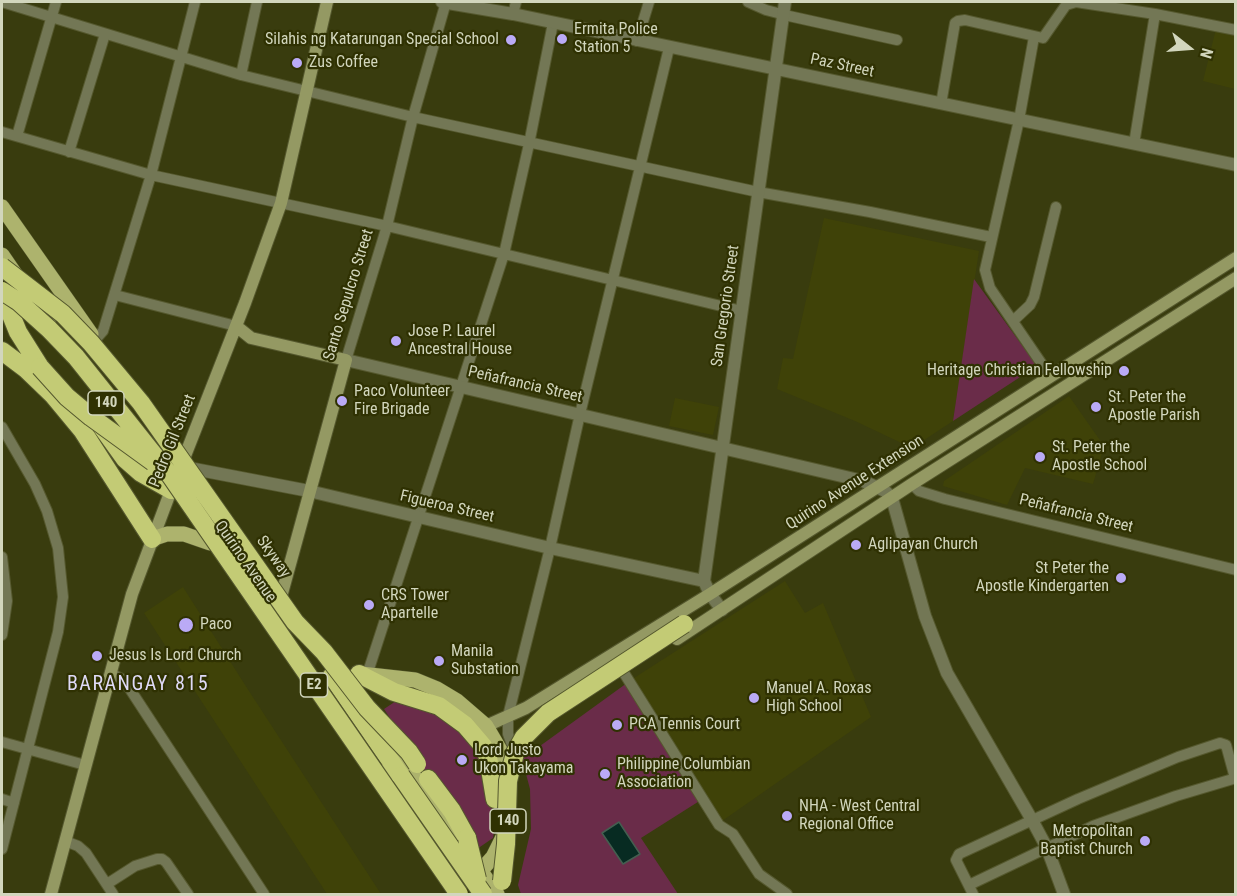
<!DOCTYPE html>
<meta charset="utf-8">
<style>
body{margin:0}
#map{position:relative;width:1237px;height:896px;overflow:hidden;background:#393c0e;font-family:"Roboto Condensed",sans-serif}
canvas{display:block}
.frame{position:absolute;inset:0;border:3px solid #d2d6bd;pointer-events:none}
.north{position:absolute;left:1159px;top:18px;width:60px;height:60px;-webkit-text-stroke:4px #2f3102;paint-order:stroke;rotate:107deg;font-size:16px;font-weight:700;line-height:24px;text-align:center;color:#d2d6bd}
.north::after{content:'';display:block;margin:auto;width:21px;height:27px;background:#d2d6bd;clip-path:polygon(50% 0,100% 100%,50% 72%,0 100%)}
</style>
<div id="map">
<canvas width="1237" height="896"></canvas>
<div class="frame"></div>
<div class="north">N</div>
</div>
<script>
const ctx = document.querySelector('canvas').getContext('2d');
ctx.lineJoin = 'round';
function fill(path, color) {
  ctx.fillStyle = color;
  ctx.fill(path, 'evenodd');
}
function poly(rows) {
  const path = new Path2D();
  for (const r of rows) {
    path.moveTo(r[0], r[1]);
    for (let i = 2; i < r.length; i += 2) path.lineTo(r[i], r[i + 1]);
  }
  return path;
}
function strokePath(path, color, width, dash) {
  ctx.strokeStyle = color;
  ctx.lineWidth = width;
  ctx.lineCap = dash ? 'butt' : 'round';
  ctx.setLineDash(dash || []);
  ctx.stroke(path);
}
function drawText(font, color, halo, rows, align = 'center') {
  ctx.font = font + ' "Roboto Condensed",sans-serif';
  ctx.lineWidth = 4.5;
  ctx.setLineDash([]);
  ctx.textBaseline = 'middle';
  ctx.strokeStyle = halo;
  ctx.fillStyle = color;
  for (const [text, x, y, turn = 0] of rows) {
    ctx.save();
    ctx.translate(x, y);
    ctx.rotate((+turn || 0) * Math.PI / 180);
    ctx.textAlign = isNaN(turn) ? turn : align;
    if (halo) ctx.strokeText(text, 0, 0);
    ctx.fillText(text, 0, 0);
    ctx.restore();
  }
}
fill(poly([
 [1216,29,1235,34,1235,89,1203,81],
 [824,218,979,251,953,421,912,448,855,421,777,389,783,358,793,359],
 [1069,396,1104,446,1093,484,1025,468,1007,505,943,486,944,481],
 [675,398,719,407,713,435,669,426],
 [785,581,805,613,823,603,871,717,722,821,634,678],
 [183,587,247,688,381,894,327,894,144,613]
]), '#3f4208');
fill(poly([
 [974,279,1037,366,953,421],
 [627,683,701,800,641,838,678,894,521,894,518,885,531,829,530,789,522,759],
 [399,699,443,714,475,748,498,804,493,838,477,849,384,709]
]), '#6a2c49');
const water = poly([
 [619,822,640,854,623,864,602,833,619,822]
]);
fill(water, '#072b22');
strokePath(water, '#445e50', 1.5);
const minor = poly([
 [2,2,241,75,413,117,758,192,870,212,991,237],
 [748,2,766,10,789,16,897,40],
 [513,14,516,2],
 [1034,37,1019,120,985,270,990,288,1050,376],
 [637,41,649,2],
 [241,75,257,2],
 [941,104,955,23,958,21,965,20,1043,38,1066,5,1076,2,1155,14,1236,30],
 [2,132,151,175,387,226,742,311],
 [17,136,56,2],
 [1134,144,1155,14],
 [69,152,105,34],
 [115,295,236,326],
 [1013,321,1030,305,1034,297,1056,207],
 [95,340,103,331,151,175,195,2],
 [346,360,387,226,413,117,446,2],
 [2,427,35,484,47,511,58,548,63,597,58,632,2,849],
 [912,484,919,491,945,499,1236,570],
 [2,557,7,601,2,635],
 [110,673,124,680,264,894],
 [624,673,719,825,733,834,759,874,787,894],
 [367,675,504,254,529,144,553,23],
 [2,742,85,765],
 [514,750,508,734,508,716,550,548,580,414,669,48],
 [2,799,14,803],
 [65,841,78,846,86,853,113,894],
 [107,884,135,866,157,859,162,859,166,862,188,894],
 [969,885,1093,826,1176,796,1236,778],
 [973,894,956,860,959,854,1078,799,1178,757,1220,743,1226,745,1235,778]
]);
const tertiary = poly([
 [442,2,513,14,1236,165],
 [346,360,863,481,885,491,892,498,925,616,947,673,1032,820,1047,848,1064,894],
 [184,467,309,491,550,548,704,581],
 [722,610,710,594,704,581,785,2]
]);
const secondary = poly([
 [236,326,251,338,346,360,281,597],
 [181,466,245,303,281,203,327,2],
 [677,639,912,484,1236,278],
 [486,726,526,708,710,594,1236,258],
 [51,894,132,594,173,485]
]);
const primary = poly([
 [2,207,91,334],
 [2,255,48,322],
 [152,539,167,534,184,534,210,543],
 [361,674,415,680,437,689,457,701,486,726,500,750,509,779],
 [385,735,497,894],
 [385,772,435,839],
 [476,876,493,857,504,835]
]);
const motorway = poly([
 [2,293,18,332,40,367],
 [2,351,26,369,53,395,82,430,152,539],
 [102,427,125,459,141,473,171,490],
 [359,674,394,692,439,706,465,725,483,746,488,757,495,799],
 [332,676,401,776],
 [428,779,452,811,467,838]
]);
strokePath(minor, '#55582e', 12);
strokePath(tertiary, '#55582e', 14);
strokePath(secondary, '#55582e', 14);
strokePath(primary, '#55582e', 16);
strokePath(motorway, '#55582e', 20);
strokePath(minor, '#737755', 10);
strokePath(tertiary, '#737755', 12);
strokePath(secondary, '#949963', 12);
strokePath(primary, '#adb36d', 15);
strokePath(motorway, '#c3cb75', 18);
const motorwayBridge = poly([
 [2,267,63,314,91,343,141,403,295,622,324,652,367,708,409,752,417,764],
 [2,291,19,302,49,329,76,357,170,475,459,894],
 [40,367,67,397,91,417,153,462],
 [401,776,483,894],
 [467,838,477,879],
 [502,881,506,844,508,781,515,753,524,737,548,713,684,624]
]);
strokePath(motorwayBridge, '#55582e', 20, []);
strokePath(motorwayBridge, '#c3cb75', 18);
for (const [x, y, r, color] of [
 [562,39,6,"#baaaf6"],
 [511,40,6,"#baaaf6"],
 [297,63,6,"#baaaf6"],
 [396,341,6,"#baaaf6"],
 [1124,371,6,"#baaaf6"],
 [342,401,6,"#baaaf6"],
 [1096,407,6,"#baaaf6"],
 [1040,457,6,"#baaaf6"],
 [856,545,6,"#baaaf6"],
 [1121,578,6,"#baaaf6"],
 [369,605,6,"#baaaf6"],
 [186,625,8,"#baaaf6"],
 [97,656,6,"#baaaf6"],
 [439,661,6,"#baaaf6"],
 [754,698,6,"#baaaf6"],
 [617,725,6,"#baaaf6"],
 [462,760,6,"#baaaf6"],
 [605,774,6,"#baaaf6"],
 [787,816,6,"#baaaf6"],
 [1145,841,6,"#baaaf6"]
]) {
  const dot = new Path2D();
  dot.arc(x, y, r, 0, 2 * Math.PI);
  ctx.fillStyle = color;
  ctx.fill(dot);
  strokePath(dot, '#2f3102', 2);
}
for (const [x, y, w] of [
 [106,403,36],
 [314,685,27],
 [508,821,36]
]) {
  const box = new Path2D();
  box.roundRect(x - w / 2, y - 12, w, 24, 4.5);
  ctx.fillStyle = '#2f3102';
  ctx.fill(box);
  strokePath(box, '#d2d6bd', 1.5);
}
drawText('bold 15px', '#d2d6bd', null, [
 ["140",106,403],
 ["E2",314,685],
 ["140",508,821]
]);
drawText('16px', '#d2d6bd', '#2f3102', [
 ["Ermita Police",574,30],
 ["Station 5",574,48],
 ["Silahis ng Katarungan Special School",499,40,"right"],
 ["Zus Coffee",309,63],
 ["Jose P. Laurel",408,332],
 ["Ancestral House",408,350],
 ["Heritage Christian Fellowship",1112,371,"right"],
 ["Paco Volunteer",354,392],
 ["Fire Brigade",354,410],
 ["St. Peter the",1108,398],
 ["Apostle Parish",1108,416],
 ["St. Peter the",1052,448],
 ["Apostle School",1052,466],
 ["Aglipayan Church",868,545],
 ["St Peter the",1109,569,"right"],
 ["Apostle Kindergarten",1109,587,"right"],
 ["CRS Tower",381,596],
 ["Apartelle",381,614],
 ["Paco",200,625],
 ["Manila",451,652],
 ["Substation",451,670],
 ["Jesus Is Lord Church",109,656],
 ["Manuel A. Roxas",766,689],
 ["High School",766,707],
 ["PCA Tennis Court",629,725],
 ["Lord Justo",474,751],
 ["Ukon Takayama",474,769],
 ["Philippine Columbian",617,765],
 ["Association",617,783],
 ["NHA - West Central",799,807],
 ["Regional Office",799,825],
 ["Metropolitan",1133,832,"right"],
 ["Baptist Church",1133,850,"right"]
], 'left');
drawText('16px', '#d2d6bd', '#2f3102', [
 ["Paz Street",842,66,12],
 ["Santo Sepulcro Street",349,295,-73],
 ["San Gregorio Street",726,306,-82],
 ["Peñafrancia Street",525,385,13],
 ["Pedro Gil Street",173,441,-68],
 ["Quirino Avenue Extension",855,483,-33],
 ["Figueroa Street",447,507,13],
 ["Peñafrancia Street",1076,514,14],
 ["Skyway",273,557,55],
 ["Quirino Avenue",245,562,55]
]);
ctx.letterSpacing = '1.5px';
drawText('20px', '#dfdaf7', '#2f3102', [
 ["BARANGAY 815",138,685]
]);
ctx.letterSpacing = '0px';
</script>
